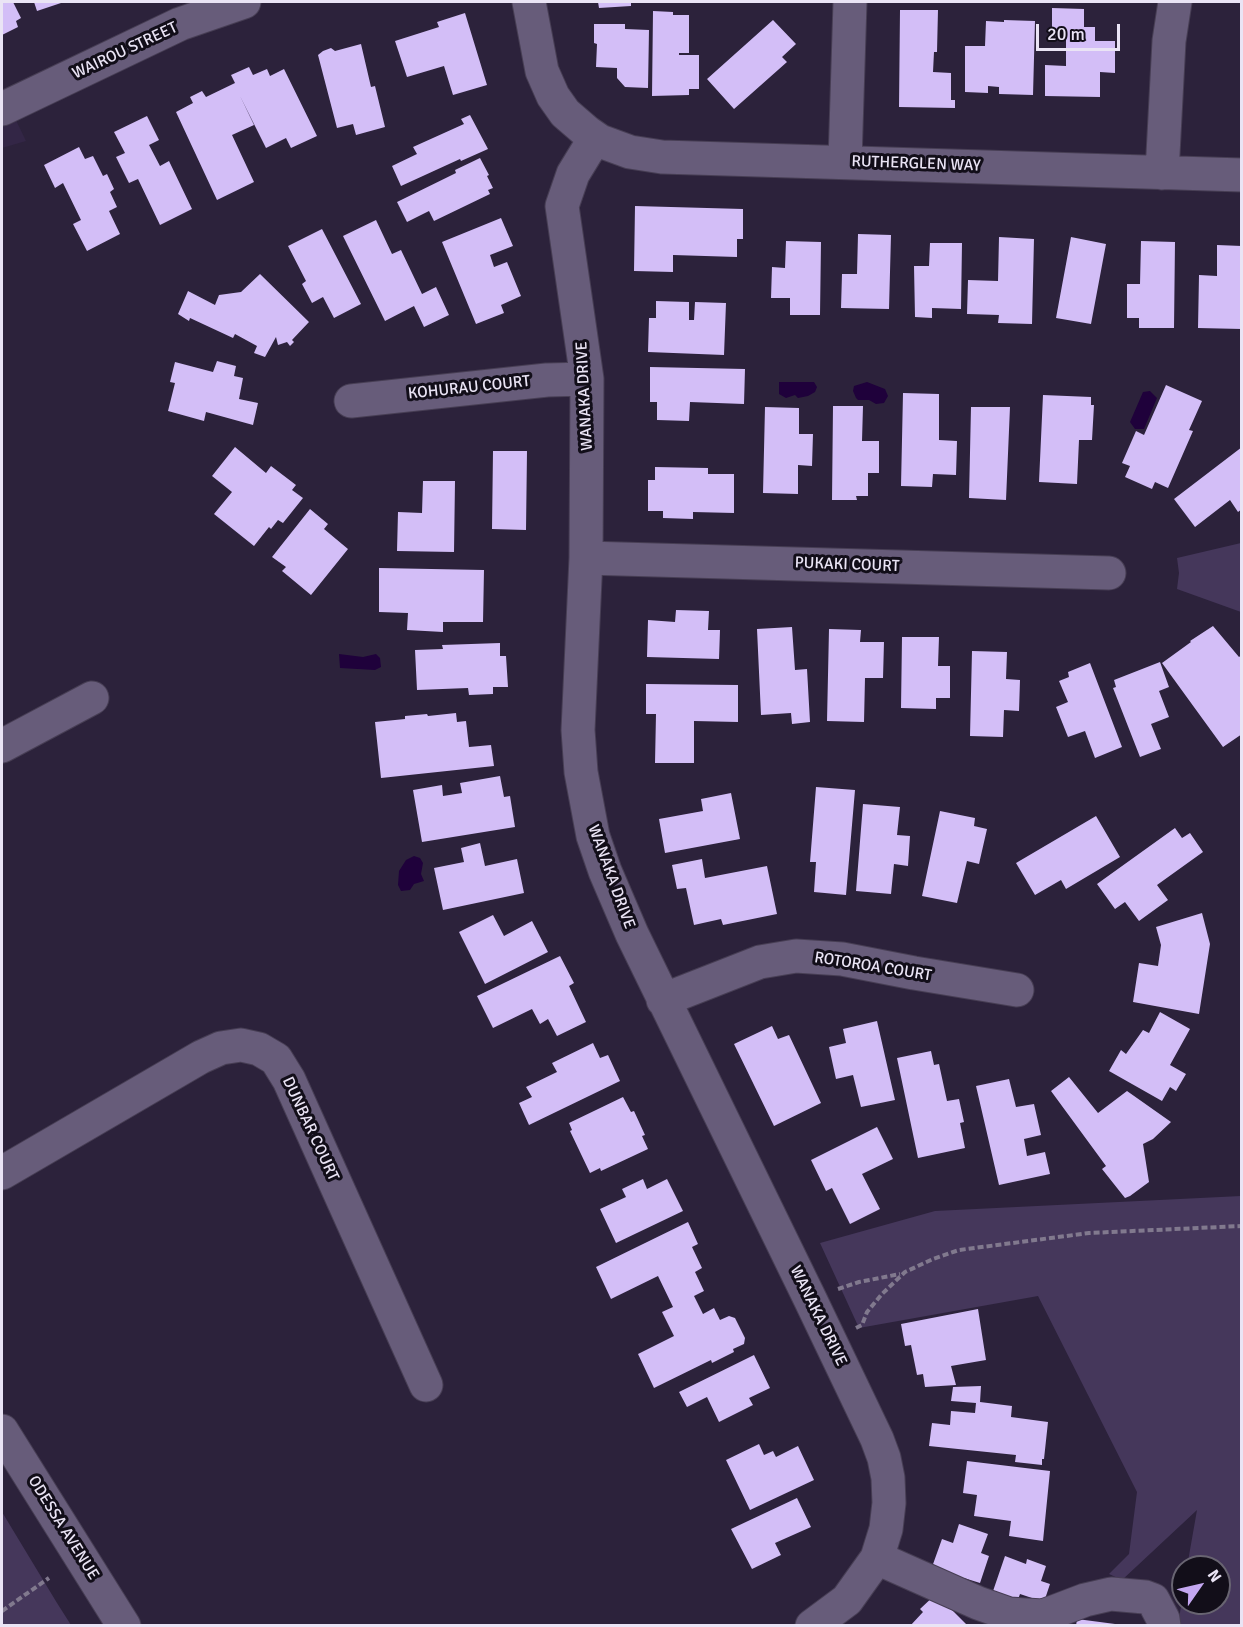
<!DOCTYPE html>
<style>
body{margin:0}
#map{position:relative;width:1243px;height:1627px;overflow:hidden;background:#2c223b;font-family:Signika,sans-serif}
canvas{display:block}
.frame{position:absolute;inset:0;border:3px solid #eae4f5;pointer-events:none}
.north{position:absolute;left:1171px;top:1555px;width:60px;height:60px;box-sizing:border-box;background:#120e19;border:2px solid #686471;border-radius:50%;rotate:56deg;font-size:16px;font-weight:700;line-height:24px;text-align:center;color:#eae4f5}
.north::after{content:'';display:block;margin:auto;width:21px;height:27px;background:#c4a7f1;clip-path:polygon(50% 0,100% 100%,50% 72%,0 100%)}
.scale{position:absolute;left:1036px;top:24px;width:84px;height:27px;box-sizing:border-box;border:3px solid #eae4f5;border-top:0;padding-left:8px;font-size:18px;line-height:21px;white-space:nowrap;color:#eae4f5;-webkit-text-stroke:4px #120e19;paint-order:stroke}
</style>
<div id="map">
<canvas width="1243" height="1627"></canvas>
<div class="frame"></div>
<div class="north">N</div>
<div class="scale">20 m</div>
</div>
<script>
const ctx = document.querySelector('canvas').getContext('2d');
ctx.lineJoin = 'round';
function fill(path, color) {
  ctx.fillStyle = color;
  ctx.fill(path, 'evenodd');
}
function poly(rows) {
  const path = new Path2D();
  for (const r of rows) {
    path.moveTo(r[0], r[1]);
    for (let i = 2; i < r.length; i += 2) path.lineTo(r[i], r[i + 1]);
  }
  return path;
}
function strokePath(path, color, width, dash) {
  ctx.strokeStyle = color;
  ctx.lineWidth = width;
  ctx.lineCap = dash ? 'butt' : 'round';
  ctx.setLineDash(dash || []);
  ctx.stroke(path);
}
function drawText(font, color, halo, rows, align = 'center') {
  ctx.font = font + ' Signika,sans-serif';
  ctx.lineWidth = 6;
  ctx.setLineDash([]);
  ctx.textBaseline = 'middle';
  ctx.strokeStyle = halo;
  ctx.fillStyle = color;
  for (const [text, x, y, turn = 0] of rows) {
    ctx.save();
    ctx.translate(x, y);
    ctx.rotate((+turn || 0) * Math.PI / 180);
    ctx.textAlign = isNaN(turn) ? turn : align;
    if (halo) ctx.strokeText(text, 0, 0);
    ctx.fillText(text, 0, 0);
    ctx.restore();
  }
}
fill(poly([
 [2,91,26,141,2,148]
]), '#332646');
fill(poly([
 [1241,543,1241,612,1177,589,1179,573,1177,558],
 [1241,1196,1241,1625,1178,1625,1183,1594,1183,1603,1219,1603,1219,1567,1187,1567,1197,1510,1122,1580,1109,1574,1129,1554,1137,1492,1038,1296,859,1328,820,1243,935,1211],
 [2,1512,57,1603,71,1625,2,1625]
]), '#45375b');
fill(poly([
 [779,382,814,382,817,387,815,392,808,396,798,398,795,395,786,398,779,394],
 [867,382,885,389,888,396,884,403,876,404,869,400,858,400,856,398,853,391,854,386],
 [1150,391,1157,398,1144,429,1135,429,1130,422,1143,392],
 [339,654,363,657,376,654,380,658,381,667,375,670,340,668],
 [414,856,420,858,423,863,421,874,424,881,414,884,410,890,401,891,398,885,399,871,406,860]
]), '#1f013b');
fill(poly([
 [2,2,13,2,21,18,16,21,18,27,2,35],
 [34,2,64,2,37,11],
 [598,2,631,2,631,6,599,8],
 [1052,8,1084,9,1084,27,1095,27,1095,41,1115,41,1115,73,1100,72,1100,97,1045,96,1045,65,1066,66,1066,37,1052,36],
 [900,10,938,10,937,52,934,52,933,72,951,73,951,100,955,100,955,108,899,107],
 [653,11,673,12,673,15,689,15,689,53,679,53,679,55,699,55,699,89,689,89,689,95,652,96],
 [465,13,487,85,453,95,444,66,407,77,395,41,439,27,437,22],
 [773,20,796,44,782,57,787,62,734,109,707,79],
 [1004,20,1035,21,1033,95,999,94,999,87,988,86,988,93,965,92,965,46,985,46,986,21,1004,22],
 [594,24,625,24,625,29,649,30,648,88,625,87,617,78,617,68,596,67,597,44,594,43],
 [361,44,371,87,375,86,385,127,356,135,353,124,337,128,318,55,323,51,331,48,335,51],
 [249,67,253,75,267,69,270,76,284,69,317,136,291,148,286,138,266,148,240,96,254,125,232,135,254,182,217,200,176,112,193,103,190,97,202,91,206,97,235,83,231,75],
 [470,115,488,149,461,161,460,159,401,186,392,166,417,154,413,147,464,124,461,119],
 [147,116,159,140,149,145,160,166,169,161,192,209,160,225,138,179,129,183,116,157,125,153,114,132],
 [79,147,85,159,93,156,103,176,107,174,114,189,110,192,117,207,109,211,120,234,87,251,73,224,81,220,63,183,55,188,44,165],
 [480,158,489,175,487,176,493,188,488,190,490,194,434,221,429,211,407,222,397,202,456,173,455,170],
 [635,206,743,209,743,239,737,239,737,257,673,255,673,272,634,271],
 [501,218,513,246,490,255,494,267,507,262,521,296,501,305,504,313,476,324,442,242],
 [376,220,392,254,401,250,422,294,436,287,449,315,424,327,414,306,385,321,343,236],
 [322,229,361,304,334,318,323,297,312,303,302,284,306,281,288,246],
 [858,234,891,235,889,309,841,308,842,274,857,274],
 [999,237,1034,239,1032,324,998,323,999,315,967,314,968,280,998,281],
 [1071,237,1106,244,1091,324,1056,318],
 [786,241,821,242,820,315,790,315,790,298,771,298,772,267,785,268],
 [1141,241,1175,242,1174,328,1139,328,1139,318,1127,318,1127,284,1140,284],
 [930,243,962,243,961,309,932,308,932,318,915,317,914,266,929,266],
 [1217,245,1242,246,1242,329,1198,328,1199,275,1217,276],
 [260,274,309,322,292,340,294,342,290,346,287,342,278,345,276,337,265,357,254,353,257,346,235,334,233,338,190,318,189,321,178,314,188,291,215,305,219,295,241,292],
 [656,301,689,302,689,320,694,320,695,302,726,303,724,355,648,352,649,318,656,318],
 [217,361,236,366,234,376,243,378,239,399,258,403,253,425,206,412,204,421,168,411,175,383,170,382,175,362,213,372],
 [650,367,745,369,744,404,690,402,689,421,657,420,657,402,650,402],
 [1166,385,1202,401,1189,430,1193,431,1168,488,1155,482,1152,489,1125,477,1130,466,1122,463,1136,431,1144,435],
 [903,393,939,394,939,440,957,441,956,475,933,474,932,487,901,486],
 [1043,395,1091,397,1091,405,1094,405,1092,440,1079,440,1077,484,1039,482],
 [833,406,863,406,862,441,879,441,879,473,868,473,868,496,856,496,857,500,832,500],
 [765,407,799,408,799,434,813,434,812,466,798,465,798,494,763,493],
 [971,407,1010,407,1006,500,969,498],
 [235,447,266,473,271,466,296,485,292,490,303,498,283,523,278,520,271,529,269,527,254,546,214,514,232,492,212,476],
 [1242,447,1242,509,1238,512,1230,500,1195,527,1174,499],
 [493,451,527,451,526,530,492,529],
 [655,467,708,468,708,474,734,474,734,513,693,512,693,519,663,518,663,511,648,511,648,480,655,480],
 [423,481,455,481,454,552,397,551,398,512,422,513],
 [310,509,328,524,324,529,348,549,311,595,282,571,286,567,272,557],
 [379,568,484,570,483,622,443,622,443,632,407,630,408,613,379,612],
 [676,610,709,611,708,630,720,630,719,659,647,657,648,620,675,622],
 [1213,626,1239,657,1242,655,1242,734,1223,747,1162,663,1191,642,1190,641],
 [792,627,795,670,807,669,810,722,792,724,791,713,761,715,757,629],
 [829,629,861,630,860,642,884,642,883,678,865,678,864,722,827,721],
 [902,637,939,637,938,666,950,666,950,698,936,698,936,709,901,708],
 [500,643,500,656,506,656,508,687,493,687,493,694,469,695,468,688,417,690,415,650,443,649,442,645],
 [972,651,1007,652,1006,679,1020,680,1019,711,1004,710,1003,737,970,736],
 [1160,662,1169,687,1159,691,1169,717,1151,724,1161,749,1140,757,1113,688,1116,687,1114,680],
 [1090,663,1122,747,1095,758,1085,731,1068,737,1056,707,1068,702,1059,681,1069,677,1068,672],
 [646,684,738,685,738,722,694,721,694,763,655,763,656,714,646,714],
 [456,713,457,722,466,721,469,747,491,745,494,766,381,778,375,722,405,719,405,716,427,714,428,716],
 [500,776,504,797,510,796,515,827,422,842,413,790,442,785,443,796,462,793,460,783],
 [816,787,855,790,846,895,814,892,816,862,810,862],
 [731,793,740,839,665,853,659,819,703,811,701,799],
 [863,804,900,807,897,835,910,836,908,866,894,864,891,894,856,891],
 [940,811,975,818,974,826,987,829,979,864,967,861,957,903,922,896],
 [1096,816,1120,857,1066,889,1061,880,1035,895,1016,863],
 [1175,828,1182,838,1190,833,1203,852,1157,885,1168,900,1139,921,1125,902,1115,909,1097,884],
 [480,843,485,866,517,859,524,893,443,910,434,868,464,862,461,848],
 [702,859,705,878,767,866,777,914,723,925,721,919,694,925,686,888,677,889,672,865],
 [1202,913,1210,944,1199,1014,1133,1002,1139,963,1158,966,1161,945,1156,927],
 [493,915,504,936,532,921,548,952,485,984,459,932],
 [560,956,574,983,569,986,586,1022,557,1036,548,1019,540,1024,532,1009,493,1028,477,996],
 [1160,1012,1190,1029,1170,1065,1186,1074,1176,1091,1170,1087,1162,1101,1109,1071,1121,1050,1126,1054,1143,1030,1149,1033],
 [877,1021,895,1100,861,1107,853,1075,836,1079,829,1047,846,1043,843,1029],
 [772,1026,778,1039,789,1035,821,1103,774,1126,734,1044],
 [593,1043,600,1058,608,1055,620,1081,529,1125,519,1103,532,1097,526,1087,557,1072,552,1063],
 [931,1051,934,1065,939,1064,947,1101,959,1099,964,1122,960,1123,965,1148,918,1158,897,1058],
 [1069,1077,1098,1113,1127,1091,1171,1122,1153,1139,1143,1144,1149,1182,1130,1196,1125,1198,1102,1169,1106,1166,1051,1091],
 [1009,1079,1016,1107,1034,1104,1041,1135,1024,1139,1027,1156,1045,1152,1050,1174,999,1185,976,1086],
 [623,1097,631,1112,634,1111,645,1135,642,1136,648,1149,601,1171,600,1168,590,1173,570,1131,572,1130,569,1123],
 [877,1127,893,1159,862,1174,880,1209,850,1224,832,1188,826,1191,811,1160],
 [643,1179,647,1189,667,1179,683,1211,616,1243,600,1209,626,1197,622,1189],
 [688,1222,698,1244,692,1247,702,1268,695,1272,704,1291,694,1296,703,1314,714,1308,720,1320,729,1316,735,1318,745,1338,744,1344,733,1349,734,1352,712,1363,711,1360,654,1388,638,1354,674,1336,662,1312,673,1307,658,1276,611,1299,596,1267],
 [978,1309,986,1360,951,1366,956,1385,925,1387,923,1374,917,1375,911,1345,905,1346,901,1324],
 [754,1355,770,1388,749,1398,753,1405,719,1422,707,1397,687,1407,679,1392],
 [981,1386,980,1402,1012,1406,1011,1417,1048,1422,1044,1459,1042,1459,1042,1465,1015,1462,1016,1455,929,1446,932,1423,950,1425,951,1411,975,1413,976,1403,951,1401,953,1387],
 [759,1444,764,1455,773,1451,776,1457,798,1446,814,1480,750,1510,726,1460],
 [967,1461,1050,1471,1043,1541,1009,1536,1011,1521,974,1516,977,1495,963,1493],
 [797,1498,811,1527,775,1543,781,1555,752,1569,731,1529],
 [959,1524,988,1534,981,1553,989,1556,980,1583,964,1578,962,1584,932,1567,942,1539,953,1543],
 [1005,1556,1026,1564,1027,1559,1046,1566,1041,1581,1050,1584,1044,1602,1020,1594,1017,1602,992,1594],
 [936,1594,968,1626,910,1626,923,1612,920,1609],
 [1077,1619,1115,1624,1115,1626,1076,1626]
]), '#d3bef7');
const minor = poly([
 [529,2,542,71,553,96,565,113,587,132,600,141,630,152,662,157,1242,175],
 [2,109,180,24,244,2],
 [595,138,573,174,562,206,587,379,586,558,578,730,581,772,593,836,605,871,632,934,811,1301,877,1439,884,1458,888,1478,889,1503,886,1529,877,1558,847,1600,812,1626],
 [845,161,850,2],
 [1162,173,1169,41,1175,2],
 [351,401,547,380,587,379],
 [586,558,1109,573],
 [2,746,92,698],
 [663,1000,760,962,796,956,842,959,914,973,1017,990],
 [2,1173,201,1057,221,1048,241,1045,259,1049,276,1059,289,1080,426,1385],
 [2,1431,124,1626],
 [877,1558,978,1603,1009,1614,1043,1616,1085,1600,1111,1594,1145,1597,1153,1600,1163,1619,1164,1626]
]);
strokePath(minor, '#473e54', 35);
strokePath(poly([
 [838,1289,859,1282,900,1274],
 [856,1328,862,1325,867,1312,882,1294,905,1272,933,1259,959,1250,1089,1233,1242,1226],
 [2,1611,49,1578]
]), '#81798e', 4, [6, 3]);
strokePath(minor, '#675c7a', 33);
drawText('16px', '#eae4f5', '#120e19', [
 ["WAIROU STREET",125,51,-25],
 ["RUTHERGLEN WAY",916,164,2],
 ["KOHURAU COURT",469,388,-6],
 ["WANAKA DRIVE",585,396,-93],
 ["PUKAKI COURT",847,565,2],
 ["WANAKA DRIVE",611,877,70],
 ["ROTOROA COURT",873,967,9],
 ["DUNBAR COURT",310,1129,65],
 ["WANAKA DRIVE",818,1316,64],
 ["ODESSA AVENUE",63,1528,58]
]);
</script>
